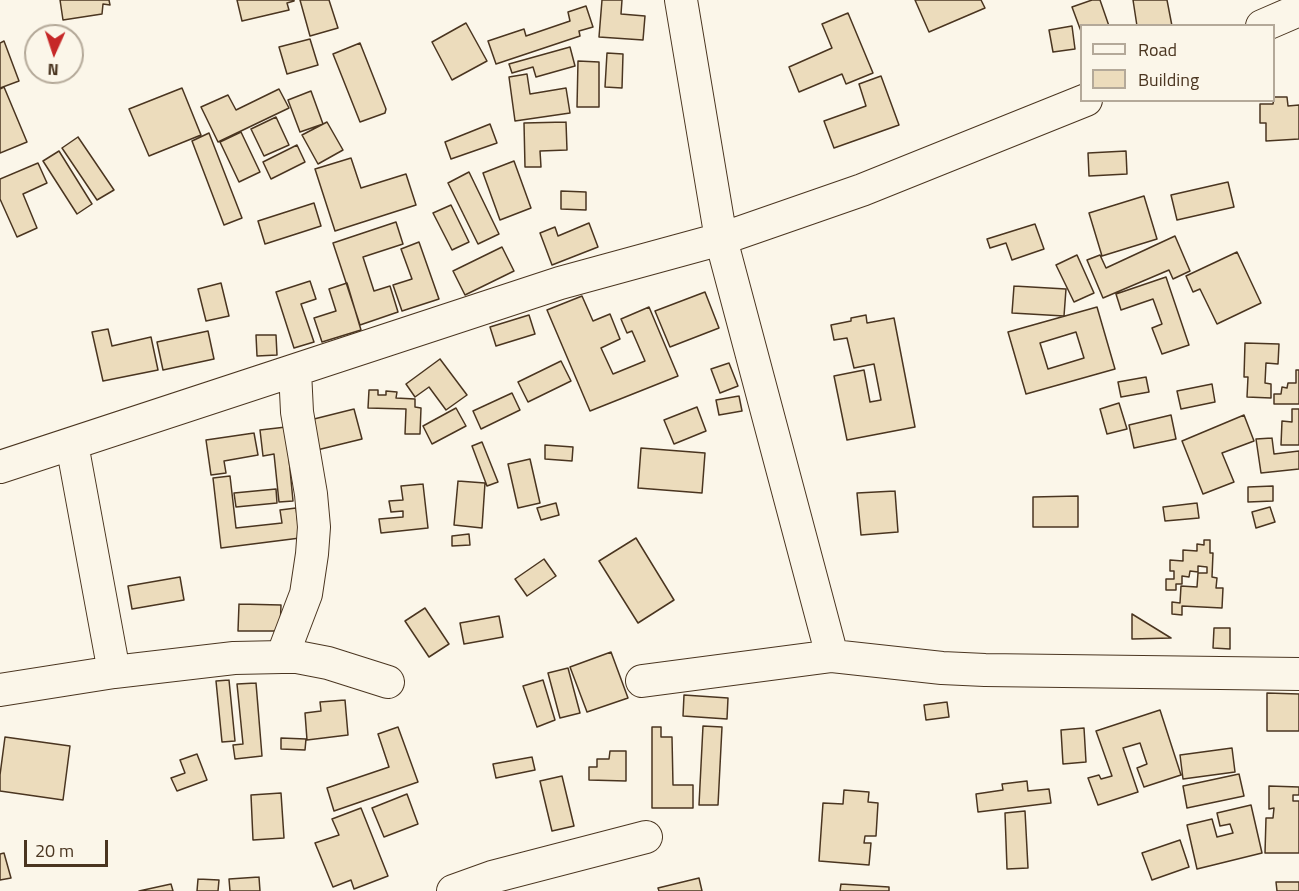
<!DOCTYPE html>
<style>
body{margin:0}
#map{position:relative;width:1299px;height:891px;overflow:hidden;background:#fbf6e9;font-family:"Titillium Web",sans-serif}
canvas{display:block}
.legend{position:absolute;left:1080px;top:24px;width:195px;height:78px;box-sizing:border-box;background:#fbf6e9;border:2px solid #b4a999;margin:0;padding:8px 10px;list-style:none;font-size:18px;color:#4a3520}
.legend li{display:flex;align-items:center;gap:12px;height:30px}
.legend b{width:30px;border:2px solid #b4a999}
.north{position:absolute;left:24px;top:24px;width:60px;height:60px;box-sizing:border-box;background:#fbf6e9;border:2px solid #b4a999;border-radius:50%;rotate:183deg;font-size:16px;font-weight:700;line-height:24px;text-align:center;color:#4a3520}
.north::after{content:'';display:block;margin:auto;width:21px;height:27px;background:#c62828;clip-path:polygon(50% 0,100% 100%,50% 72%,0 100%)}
.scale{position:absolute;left:24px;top:840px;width:84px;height:27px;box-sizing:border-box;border:3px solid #4a3520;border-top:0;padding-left:8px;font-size:18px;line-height:21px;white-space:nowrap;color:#4a3520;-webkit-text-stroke:4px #fbf6e9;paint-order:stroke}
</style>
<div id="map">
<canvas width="1299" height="891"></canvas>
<ul class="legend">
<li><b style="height:8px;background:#fbf6e9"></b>Road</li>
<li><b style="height:16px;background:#ecdcbc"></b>Building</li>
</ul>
<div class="north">N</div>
<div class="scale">20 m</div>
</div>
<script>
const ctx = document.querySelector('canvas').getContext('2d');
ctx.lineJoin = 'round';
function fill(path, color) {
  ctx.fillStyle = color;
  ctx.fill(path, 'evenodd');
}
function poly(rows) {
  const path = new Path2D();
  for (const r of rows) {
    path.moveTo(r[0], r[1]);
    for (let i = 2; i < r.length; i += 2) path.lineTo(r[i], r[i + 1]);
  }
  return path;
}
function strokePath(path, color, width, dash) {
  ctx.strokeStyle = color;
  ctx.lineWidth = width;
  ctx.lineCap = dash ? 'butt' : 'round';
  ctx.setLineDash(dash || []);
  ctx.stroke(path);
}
const building = poly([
 [60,0,109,0,110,5,103,4,102,14,63,20,60,0],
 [237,0,294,0,294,1,287,3,289,10,242,21,237,0],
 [300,0,329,0,338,28,310,36,300,0],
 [602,0,622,0,621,14,645,16,643,40,599,37,602,0],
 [915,0,981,0,985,8,929,32,915,0],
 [1092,0,1100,0,1109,26,1082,26,1082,34,1072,7,1092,0],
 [1133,0,1167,0,1172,26,1137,26,1133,0],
 [586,6,593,27,579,31,580,36,496,64,488,41,524,29,526,36,570,21,568,12,586,6],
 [848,13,873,73,846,84,842,74,799,92,789,67,832,48,822,24,848,13],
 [466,23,487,61,452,80,432,42,466,23],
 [1072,26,1075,49,1053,52,1049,30,1072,26],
 [310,39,318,65,287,74,279,47,310,39],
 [4,41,19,81,0,88,0,43,4,41],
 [360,43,386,109,385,113,360,122,333,54,360,43],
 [570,47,575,66,536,77,533,67,512,73,509,64,570,47],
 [607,53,623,54,622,88,605,87,607,53],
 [578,61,599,62,599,107,577,107,578,61],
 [527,74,530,94,566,88,570,113,515,121,509,77,527,74],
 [881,76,899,125,834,148,824,121,866,106,859,84,881,76],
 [4,87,27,142,0,153,0,89,4,87],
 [182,88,201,135,149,156,129,109,182,88],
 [279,89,289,108,218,142,201,107,228,95,236,110,279,89],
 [311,91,323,124,300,132,288,100,311,91],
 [1274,97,1287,97,1288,106,1299,105,1299,139,1266,141,1266,123,1260,123,1260,104,1273,104,1274,97],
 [276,117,289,145,264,156,251,129,276,117],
 [327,122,343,150,318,164,302,135,327,122],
 [566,122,567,150,540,151,541,167,525,167,524,123,566,122],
 [490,124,497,143,451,159,445,142,490,124],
 [241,132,260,172,239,182,220,142,241,132],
 [209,133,242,218,224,225,192,141,209,133],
 [78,137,114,190,97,200,62,148,78,137],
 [297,145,305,162,271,179,263,162,297,145],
 [59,151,92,204,77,214,43,161,59,151],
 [1126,151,1127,174,1089,176,1088,153,1126,151],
 [351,158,361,188,406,174,416,205,335,231,315,169,351,158],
 [514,161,531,208,500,220,483,173,514,161],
 [38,163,47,183,23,194,37,228,17,237,0,199,0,179,38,163],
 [469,172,499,234,478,244,448,183,469,172],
 [1228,182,1234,207,1177,220,1171,195,1228,182],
 [561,191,586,192,586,210,561,209,561,191],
 [1144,196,1157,239,1102,256,1089,213,1144,196],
 [314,203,321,226,265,244,258,221,314,203],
 [451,205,469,242,452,250,433,213,451,205],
 [396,222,403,244,363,257,374,291,390,286,398,312,360,325,333,243,396,222],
 [589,223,598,247,552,265,540,233,555,227,558,236,589,223],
 [1035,224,1044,249,1012,260,1006,243,990,248,987,239,1035,224],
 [1175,236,1190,271,1173,279,1169,270,1103,298,1087,260,1100,255,1106,268,1175,236],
 [419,242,439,299,402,311,393,285,412,279,401,249,419,242],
 [502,247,514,271,465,295,453,271,502,247],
 [1237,252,1261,303,1217,324,1200,289,1193,292,1186,276,1237,252],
 [1077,255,1094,293,1074,302,1056,265,1077,255],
 [1166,277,1189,345,1162,354,1152,328,1162,324,1153,299,1121,310,1116,294,1166,277],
 [310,281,316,299,301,304,314,342,294,348,276,292,310,281],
 [221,283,229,316,206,321,198,289,221,283],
 [347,283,361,330,322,342,314,318,336,311,329,289,347,283],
 [1014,286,1066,289,1064,316,1012,313,1014,286],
 [705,292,719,328,670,347,655,311,705,292],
 [582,296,593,321,610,314,620,339,601,348,613,374,645,361,632,331,627,333,621,319,649,307,678,376,590,411,547,310,582,296],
 [1097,307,1115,369,1026,394,1008,332,1097,307],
 [1076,332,1084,358,1048,369,1040,343,1076,332],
 [529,315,535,334,496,346,490,327,529,315],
 [866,315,867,323,894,318,915,427,847,440,834,376,864,370,870,402,881,400,874,364,854,368,847,338,834,340,831,325,851,321,851,318,866,315],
 [108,329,112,346,151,337,158,370,103,381,92,332,108,329],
 [208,331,214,359,163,370,157,342,208,331],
 [256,335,276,335,277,355,257,356,256,335],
 [1245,343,1279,344,1278,364,1266,363,1265,383,1271,384,1271,398,1247,397,1248,377,1244,377,1245,343],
 [440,359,467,395,446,410,429,387,415,397,406,384,440,359],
 [561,361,571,381,528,402,518,382,561,361],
 [729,363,738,386,720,393,711,369,729,363],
 [1296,370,1299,370,1299,404,1274,404,1274,394,1281,394,1282,387,1287,388,1288,383,1296,383,1296,370],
 [1146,377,1149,392,1121,397,1118,382,1146,377],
 [1212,384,1215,402,1181,409,1177,391,1212,384],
 [369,390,378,390,378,395,386,395,386,391,397,392,396,398,415,399,415,407,421,408,420,434,405,434,406,409,368,408,369,390],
 [512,393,520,410,481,429,473,411,512,393],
 [739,396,742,411,719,415,716,400,739,396],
 [1119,403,1127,429,1107,434,1100,409,1119,403],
 [697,407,706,431,674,444,664,420,697,407],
 [456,408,466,426,432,444,423,426,456,408],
 [354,409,362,439,317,450,310,420,354,409],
 [1292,409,1299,409,1299,445,1281,445,1282,421,1292,422,1292,409],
 [1171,415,1176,439,1134,448,1129,425,1171,415],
 [1244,415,1254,441,1222,453,1234,482,1203,494,1182,441,1244,415],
 [286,427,293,501,279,502,274,454,263,456,260,430,286,427],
 [254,433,258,455,224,461,226,473,211,475,206,440,254,433],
 [1272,438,1274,454,1299,451,1299,469,1261,473,1256,439,1272,438],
 [482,442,498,482,487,486,472,446,482,442],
 [545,445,573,447,572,461,545,459,545,445],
 [641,448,705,453,702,493,638,488,641,448],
 [530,459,540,503,518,508,508,464,530,459],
 [230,476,236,528,282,523,280,510,296,508,300,538,221,548,213,478,230,476],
 [458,481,485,483,482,528,454,525,458,481],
 [423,484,428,528,381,533,379,519,403,517,403,511,391,512,389,501,403,500,401,486,423,484],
 [1273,486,1273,501,1248,502,1248,487,1273,486],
 [276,489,277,503,236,507,234,493,276,489],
 [895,491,898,532,861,535,857,493,895,491],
 [1078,496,1078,527,1033,527,1033,497,1078,496],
 [556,503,559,515,541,520,537,508,556,503],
 [1197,503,1199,518,1165,521,1163,507,1197,503],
 [1270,507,1275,522,1256,528,1252,512,1270,507],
 [469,534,470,545,452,546,452,536,469,534],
 [636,538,674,600,638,623,599,561,636,538],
 [1204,540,1210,540,1210,553,1213,553,1212,577,1217,578,1216,588,1223,588,1222,608,1182,606,1182,615,1172,614,1172,602,1180,603,1181,586,1197,587,1198,573,1207,573,1207,567,1198,566,1198,572,1190,571,1189,577,1182,576,1182,584,1176,584,1176,590,1166,590,1166,579,1174,579,1174,571,1170,571,1170,560,1183,561,1183,550,1197,551,1197,544,1204,545,1204,540],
 [544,559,556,576,527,596,515,579,544,559],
 [180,577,184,600,132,609,128,586,180,577],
 [239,604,281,605,280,631,238,631,239,604],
 [425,608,449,644,429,657,405,621,425,608],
 [1132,614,1171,638,1132,639,1132,614],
 [499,616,503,637,464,644,460,623,499,616],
 [1214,628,1230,628,1230,649,1213,648,1214,628],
 [611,652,628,698,587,712,570,667,611,652],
 [568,668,580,713,560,718,548,673,568,668],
 [229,680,235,741,222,742,216,681,229,680],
 [543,680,555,720,537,727,523,686,543,680],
 [256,683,262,756,235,759,233,745,243,744,237,684,256,683],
 [1267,693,1299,694,1299,731,1267,731,1267,693],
 [684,695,728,698,727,719,683,716,684,695],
 [345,700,348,735,307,740,305,713,321,711,320,702,345,700],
 [947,702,949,717,926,720,924,705,947,702],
 [1160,710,1181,775,1144,787,1137,768,1147,764,1140,743,1123,748,1138,792,1098,805,1088,778,1099,775,1101,779,1112,776,1096,731,1160,710],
 [703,726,722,727,718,805,699,805,703,726],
 [398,727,418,782,334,811,327,788,389,767,378,734,398,727],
 [652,727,661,727,661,737,672,737,673,785,693,785,693,808,652,808,652,727],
 [1084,728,1086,762,1063,764,1061,730,1084,728],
 [5,737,70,746,63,800,0,791,0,775,5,737],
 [281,738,306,739,305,750,281,749,281,738],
 [1232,748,1235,772,1183,779,1180,755,1232,748],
 [610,751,626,751,626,781,589,780,589,767,597,767,597,759,609,759,610,751],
 [197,754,207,780,177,791,171,778,185,773,180,760,197,754],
 [532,757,535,770,496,778,493,764,532,757],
 [1239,774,1244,796,1187,808,1183,786,1239,774],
 [562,776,574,826,552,831,540,781,562,776],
 [1027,781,1028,791,1049,789,1051,803,978,812,976,794,1003,790,1002,784,1027,781],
 [1269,786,1299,787,1299,795,1293,795,1293,801,1299,801,1299,853,1265,853,1266,818,1273,818,1274,808,1269,809,1269,786],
 [844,790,869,792,868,802,878,803,876,836,865,836,864,843,871,843,869,865,819,861,823,803,843,804,844,790],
 [281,793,284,838,253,840,251,795,281,793],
 [407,794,418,824,384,837,372,808,407,794],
 [1251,805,1262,853,1197,869,1187,825,1212,819,1217,837,1233,833,1230,824,1220,826,1217,813,1251,805],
 [361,808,388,876,354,889,351,880,333,887,315,843,339,835,332,819,361,808],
 [1025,811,1028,868,1007,869,1005,813,1025,811],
 [1180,840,1189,867,1152,880,1142,853,1180,840],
 [4,853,11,878,0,880,0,854,4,853],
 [259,877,260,891,230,891,229,879,259,877],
 [699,878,702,891,659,891,658,888,699,878],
 [198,879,219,880,218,891,197,891,198,879],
 [1276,882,1299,882,1299,891,1277,891,1276,882],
 [171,884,173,891,139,891,171,884],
 [841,884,889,887,889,891,840,891,841,884]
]);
fill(building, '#ecdcbc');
strokePath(building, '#4a3520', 1.5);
const minor = poly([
 [681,0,721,239,832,656],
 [1262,26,1299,10],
 [72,444,114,672],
 [0,467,560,283,721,239,862,190,1086,100],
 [282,657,306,594,312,554,314,527,311,494,297,412,295,371],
 [642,681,832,656,942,668,985,670,1299,674],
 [0,690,114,672,234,658,282,657,297,657,328,663,388,682],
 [453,891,492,877,646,837]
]);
strokePath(minor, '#4a3520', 34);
strokePath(minor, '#fbf6e9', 32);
</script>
